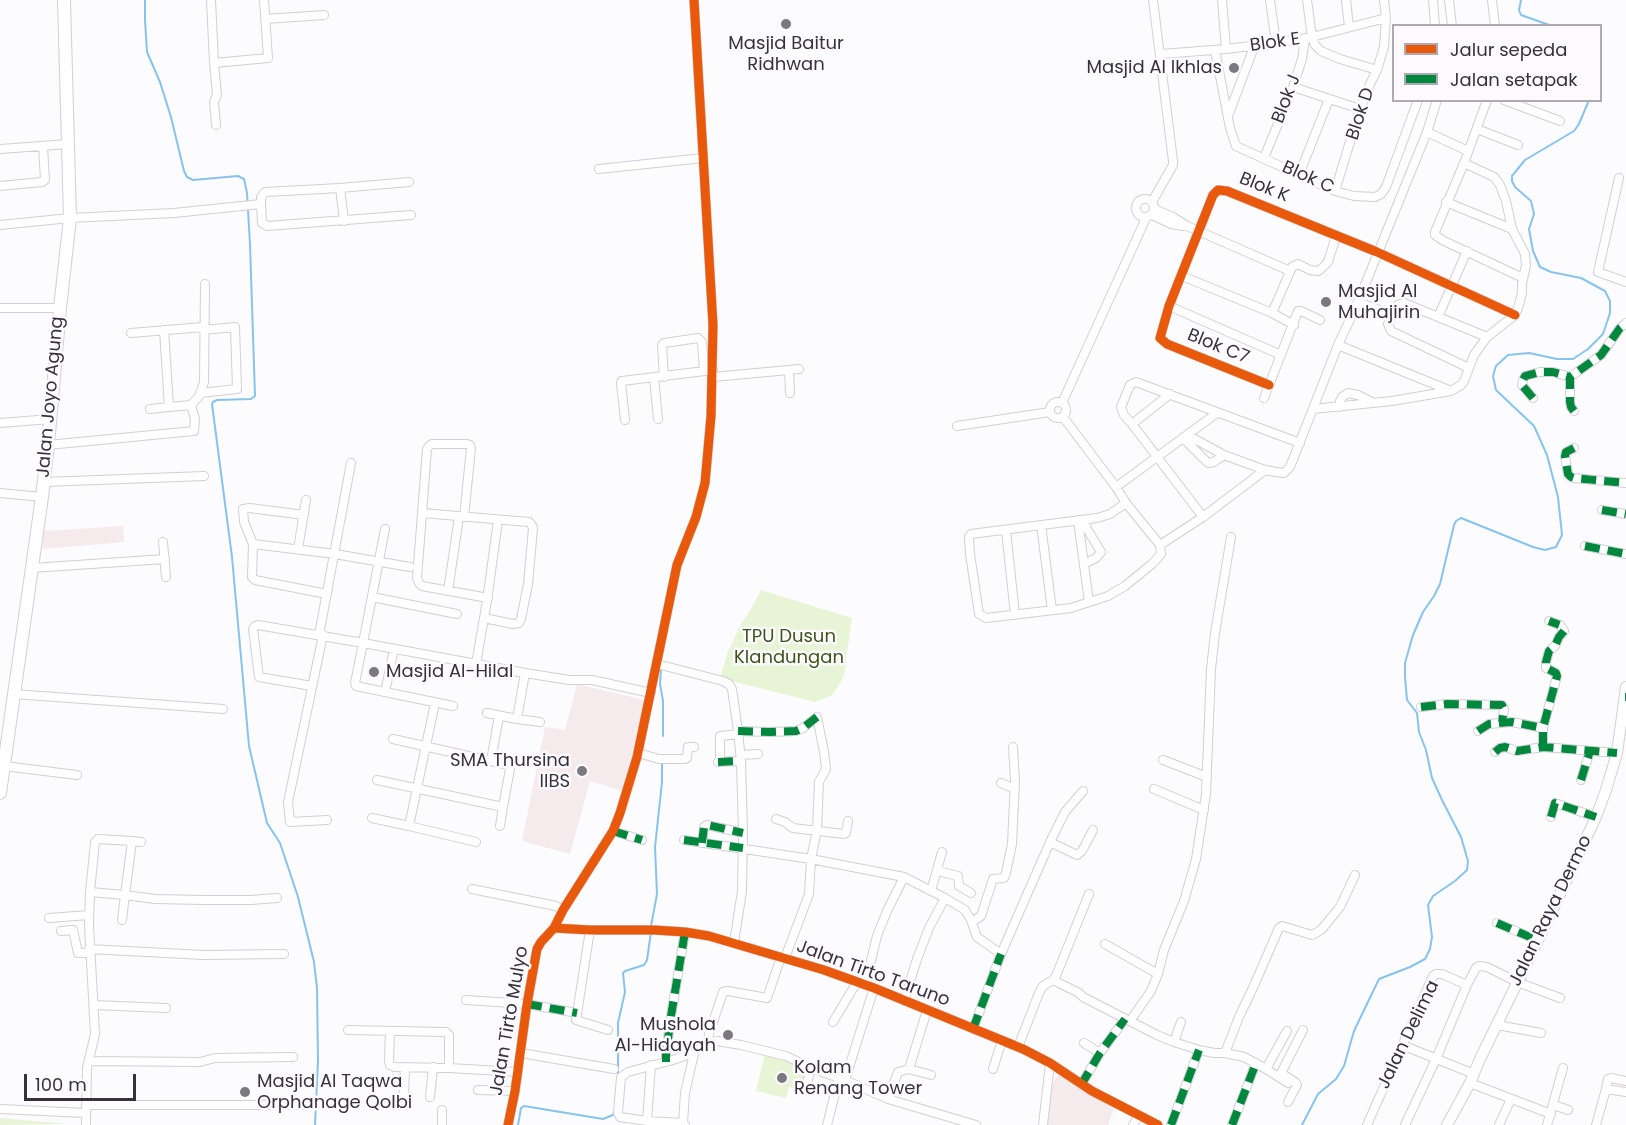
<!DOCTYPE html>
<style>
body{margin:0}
#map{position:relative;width:1626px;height:1125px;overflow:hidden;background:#fcfbfe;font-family:Poppins,sans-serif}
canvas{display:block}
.legend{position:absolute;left:1392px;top:24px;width:210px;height:78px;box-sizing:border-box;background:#fcfaff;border:2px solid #adaab1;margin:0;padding:8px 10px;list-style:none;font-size:18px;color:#36323b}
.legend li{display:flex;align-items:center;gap:12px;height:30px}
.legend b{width:30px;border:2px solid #adaab1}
.scale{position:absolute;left:24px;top:1074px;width:112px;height:27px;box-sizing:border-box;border:3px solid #36323b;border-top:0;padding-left:8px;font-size:18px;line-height:21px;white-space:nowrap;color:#36323b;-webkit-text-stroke:4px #fcfaff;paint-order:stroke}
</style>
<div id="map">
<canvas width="1626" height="1125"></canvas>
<ul class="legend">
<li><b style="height:8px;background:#e8590c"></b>Jalur sepeda</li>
<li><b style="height:8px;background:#00873e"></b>Jalan setapak</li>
</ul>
<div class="scale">100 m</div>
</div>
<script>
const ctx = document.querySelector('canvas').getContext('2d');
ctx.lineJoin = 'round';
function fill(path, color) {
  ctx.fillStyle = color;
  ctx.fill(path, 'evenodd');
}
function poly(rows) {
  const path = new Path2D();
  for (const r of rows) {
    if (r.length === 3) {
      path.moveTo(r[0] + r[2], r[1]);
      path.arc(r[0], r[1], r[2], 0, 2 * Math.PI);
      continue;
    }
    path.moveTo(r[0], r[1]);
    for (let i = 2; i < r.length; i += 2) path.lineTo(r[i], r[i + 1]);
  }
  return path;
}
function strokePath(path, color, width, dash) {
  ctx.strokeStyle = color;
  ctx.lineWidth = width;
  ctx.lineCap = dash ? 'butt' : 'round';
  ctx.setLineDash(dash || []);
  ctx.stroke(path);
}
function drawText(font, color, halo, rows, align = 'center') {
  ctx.font = font + ' Poppins,sans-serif';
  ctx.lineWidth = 5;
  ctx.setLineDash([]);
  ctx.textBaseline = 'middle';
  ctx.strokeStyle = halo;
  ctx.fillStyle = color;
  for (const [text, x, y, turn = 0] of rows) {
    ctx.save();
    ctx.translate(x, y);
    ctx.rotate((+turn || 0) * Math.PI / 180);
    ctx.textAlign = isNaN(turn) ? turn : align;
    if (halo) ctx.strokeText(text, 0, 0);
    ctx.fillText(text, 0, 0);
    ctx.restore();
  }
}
fill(poly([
 [123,526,124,542,43,549,43,531],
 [577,684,640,699,643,700,643,706,623,791,590,781,570,854,522,841,545,727,565,730],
 [1060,1074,1092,1095,1115,1106,1108,1125,1045,1125,1050,1089,1056,1077]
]), '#f5ebed');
fill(poly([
 [761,590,852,618,844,675,838,687,831,696,815,702,720,678,728,652,740,626,752,607],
 [765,1053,808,1070,804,1090,789,1087,786,1098,756,1091],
 [0,1118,67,1124,0,1125]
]), '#e7f4d5');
strokePath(poly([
 [145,0,145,20,147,52,160,82,171,117,184,171,187,177,193,180,238,176,244,179,247,193,250,244,255,396,251,399,217,400,213,402,212,404,232,557,249,746,267,823,280,843,298,897,314,962,317,988,318,1061,315,1125],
 [1521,0,1519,10,1521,15,1552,26],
 [661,669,660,684,663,701,663,736],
 [651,926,657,894,655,847,662,782,662,762],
 [618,1077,618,1023,625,992,623,973,625,971,644,965,647,960,651,932],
 [518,1125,521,1108,524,1106,603,1119,613,1115,615,1109],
 [1302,1125,1318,1094,1336,1079,1344,1066,1354,1031,1379,979,1410,967,1425,959,1430,949,1432,937,1428,905,1433,896,1455,881,1467,870,1468,861,1461,837,1442,800,1432,778,1426,750,1419,732,1417,713,1407,700,1405,677,1405,663,1413,635,1423,612,1434,596,1440,584,1454,525,1456,521,1461,518,1533,547,1545,550,1556,547,1562,535,1558,497,1547,455,1534,426,1496,390,1493,376,1496,366,1508,355,1529,353,1557,359,1573,359,1588,349,1603,334,1610,313,1610,301,1605,291,1581,278,1551,272,1540,267,1533,251,1529,229,1534,214,1531,201,1515,187,1512,181,1512,176,1525,160,1574,131,1579,124,1589,100]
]), '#88c3ec', 2);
const minor = poly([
 [211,0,214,63,217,95,214,102,216,125],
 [1222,0,1226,49],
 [1270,0,1276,43],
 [1307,0,1312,37,1315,45,1321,51,1340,59,1377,70],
 [1346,0,1349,27],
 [1433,0,1435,26],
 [1449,0,1452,26],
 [1492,0,1495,26],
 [265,19,324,15],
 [1215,50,1230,128,1236,146,1335,191,1354,196,1375,197,1381,194,1386,187,1418,100],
 [1161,54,1226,49,1276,43,1312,37,1386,18],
 [214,63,268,58,264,0],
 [1293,87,1360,109],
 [1487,100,1464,163,1435,232,1435,235,1444,241,1523,278],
 [1504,100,1560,121],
 [1228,116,1254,47],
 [1477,129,1518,145],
 [1427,132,1468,151],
 [0,149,68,144],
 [1264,158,1293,87,1302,59,1305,39],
 [599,169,703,158],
 [1299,175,1329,99],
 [1619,178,1598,272,1626,282],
 [0,186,42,182,45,180,43,146],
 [340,188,409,182],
 [1335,191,1360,109,1370,84,1377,70,1384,47,1386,18,1384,0],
 [1145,208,9],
 [1152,202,1173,165,1173,161,1153,0],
 [1446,202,1512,229],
 [261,204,262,223,267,226,411,215],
 [1154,209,1173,217,1187,226,1290,271],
 [1152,215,1171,224,1183,226],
 [0,225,70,218,174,213,261,204,261,197,265,192,340,188,344,221],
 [1182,276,1272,313,1294,325],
 [1358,302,1392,315,1397,305,1404,303,1487,337],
 [1169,306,1281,355],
 [0,308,60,308],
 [1272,313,1292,267,1298,264,1310,270,1318,271,1321,269,1328,262,1336,236],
 [1392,315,1388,324,1391,331,1469,368],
 [1438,317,1467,251],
 [164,330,169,407,191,405,200,395,204,382,205,284],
 [131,333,203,327],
 [1338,345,1451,391],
 [789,370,790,393],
 [664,377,662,345,664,343,698,338,702,342,704,371],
 [713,377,799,369],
 [654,378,658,419],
 [1269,385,1167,344,1160,338,1169,306,1213,195,1218,190,1227,191,1377,252,1515,315],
 [200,393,237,389,235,327,203,330],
 [1170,394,1132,424,1203,517],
 [1264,398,1298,311,1301,311,1320,320],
 [1533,398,1522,385,1523,380,1525,376,1540,372,1553,372,1570,377],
 [1058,410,8],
 [1062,403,1146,218],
 [1340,407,1340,401,1342,397,1348,393,1358,395,1372,402],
 [150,409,169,407],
 [1313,409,1392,401,1451,391,1461,385,1464,381,1474,355,1487,337,1515,315,1519,305,1522,293,1522,284,1526,265,1525,254,1512,229,1506,201,1500,185,1494,177,1464,163],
 [1574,411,1571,407,1570,402,1570,377,1601,355,1620,328,1626,323],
 [1063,417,1116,487,1126,503,1160,545,1203,517,1265,470],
 [625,420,621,383,622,381,713,370],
 [0,423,51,419],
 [1132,424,1124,415,1121,407,1130,385,1136,382,1300,443],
 [957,426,1050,412],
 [1187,435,1224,455,1265,470,1282,473,1284,473,1290,467,1338,345,1358,302,1427,132,1437,100],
 [1183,438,1208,463,1214,462,1224,455],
 [48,445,194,431,195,419,191,405],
 [1574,448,1566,452,1565,456,1568,474,1571,477,1574,478,1626,483],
 [44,482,204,476],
 [1116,487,1217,413],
 [0,493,42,497],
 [1126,503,1110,514,1097,518,971,534,969,537,970,554,979,614,986,618,1071,608,1108,596,1125,586,1152,564,1161,554,1160,545],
 [1602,510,1626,514],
 [422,513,529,522,531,524,533,528,528,584,521,619,519,623,513,624,484,618],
 [304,515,250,508,243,509,244,522,253,544,252,577,255,580,327,594],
 [464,517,471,448,470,445,467,444,432,444,429,446,427,449,417,578,419,583,422,586,488,598],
 [1078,520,1089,602],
 [1084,520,1087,529,1101,552,1096,558,1084,564],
 [1041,525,1052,610],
 [1006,530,1015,615],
 [163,542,166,577],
 [253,544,335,554,410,567],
 [1585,546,1626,554],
 [298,549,306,500],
 [32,568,165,559],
 [448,591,459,517],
 [372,597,457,614],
 [319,635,351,463],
 [323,635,288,802,290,822,327,820],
 [476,664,487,601,498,520],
 [657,664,723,681,729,684,732,689,738,731,741,761,743,833,742,891,734,943],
 [312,686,259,677,253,629,255,626,258,625,363,643,385,529],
 [385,692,394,649],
 [13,694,223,709],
 [435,703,409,826,476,842],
 [453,706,356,686,355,683,363,643,525,673,569,680,592,680,651,693],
 [1421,707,1447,704,1502,705,1504,709,1502,722],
 [487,713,517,719,525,673],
 [517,719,540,722],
 [738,731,770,732,796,731,803,728,817,717,824,752,826,769,819,782,817,830,811,859,809,894,785,958],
 [1478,731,1489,724,1512,722,1543,728],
 [1543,747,1543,728,1557,676,1556,673,1546,668,1546,662,1549,651,1555,646,1559,637,1564,631,1560,625,1549,621],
 [1495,752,1500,748,1505,747,1517,751,1543,747,1617,753],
 [638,753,659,759,685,759,687,758,688,747,694,747],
 [741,755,758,754],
 [1163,760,1207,777],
 [491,761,499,716],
 [718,762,741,761],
 [720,762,720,736,739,734],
 [4,766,77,775],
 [377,780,503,807,510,769,508,765,393,739],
 [1581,780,1590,751],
 [1001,783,1015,789],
 [1154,789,1204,810],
 [1551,817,1555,803,1596,817],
 [372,818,409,826],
 [776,819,785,822,793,828,844,834,846,833,848,821],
 [500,826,503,807],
 [613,831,642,840],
 [684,840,811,859,904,877,945,898,965,910,971,920,977,937,1001,954],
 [132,841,141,842],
 [1050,842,1077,855,1082,851,1093,830],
 [702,843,704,827,707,825,743,833],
 [938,871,958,876,959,886,971,893],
 [472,889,556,906,563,910],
 [931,891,942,852],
 [90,892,125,895,122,920],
 [49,918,89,915],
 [971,920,975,920,981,916,993,879,1004,878,1006,873,1012,844,1015,781,1013,747],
 [1497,923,1537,940],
 [554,928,590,930,654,930,685,932,709,936,824,970,874,988,1023,1049,1050,1063,1092,1091,1158,1125],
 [590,930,576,1020,608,1030],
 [61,931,73,930,78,953,90,953],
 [1105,944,1158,974],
 [89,949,204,955,284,954],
 [1053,980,1079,993,1083,997,1157,1035,1174,1042,1199,1050,1214,1053,1225,1053,1244,1057,1266,1069,1288,1083],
 [865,985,877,936,887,911,904,877],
 [466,1000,527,1004,577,1013],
 [904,1001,917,959,929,928,945,898],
 [94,1005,166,1008],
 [1130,1021,1151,991,1158,974,1164,950,1184,901,1196,859,1206,794,1211,669,1215,633,1231,537],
 [833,1022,857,982],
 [1497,1025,1541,1033],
 [973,1029,1001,954,1050,842,1065,812,1083,791],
 [348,1030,446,1032,449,1035,449,1068],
 [390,1031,389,1061,390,1065,395,1067,449,1068,518,1072],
 [708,1042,709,1034,723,992,728,991,767,998,781,957],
 [1174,1042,1181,1022],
 [1084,1043,1100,1053],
 [1402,1045,1474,1074],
 [1018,1047,1039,993,1043,986,1053,980,1056,976,1089,894],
 [521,1053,614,1069],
 [1225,1053,1239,1017,1252,990,1279,928,1282,926,1312,935,1321,930,1340,907,1355,875],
 [89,1061,200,1062,215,1058,293,1057],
 [666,1062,666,1054,671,1016,685,932],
 [909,1069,931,1075],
 [993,1069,1002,1040],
 [1266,1069,1287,1031],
 [1284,1075,1295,1082,1297,1085,1288,1102],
 [1279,1077,1303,1030],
 [808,1080,811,1068],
 [845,1080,874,988],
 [1470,1083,1551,1114],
 [1081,1085,1100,1053,1125,1019],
 [1606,1089,1626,1092],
 [478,1090,515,1091],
 [404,1095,405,1067],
 [430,1097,433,1067],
 [888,1099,898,1072,909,1069,927,1010],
 [86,1105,307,1105],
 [1554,1105,1568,1110],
 [0,1109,85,1113],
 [647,1121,651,1065],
 [683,1123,647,1121,620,1117,618,1113,621,1077,628,1072,673,1060,687,1055,700,1045,717,1041,741,1045,786,1056,811,1068,845,1080,888,1099,976,1125],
 [86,1125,87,1068,95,1034,89,925,90,892,95,842,98,839,132,841,125,895,155,899,204,900,251,900,277,898],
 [442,1125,442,1110],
 [508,1125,515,1091,527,1004,537,949,541,942,554,928,563,910,613,831,620,813,637,757,677,565,696,517,705,483,711,416,713,325,694,0],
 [685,1125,683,1123,685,1093,695,1049],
 [827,1125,839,1078],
 [1043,1125,1050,1063],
 [1133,1125,1139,1116],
 [1171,1125,1199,1050],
 [1232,1125,1256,1063],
 [1367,1125,1433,976,1436,974,1442,974,1467,985],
 [1405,1125,1436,1059,1467,985,1476,968,1479,966,1487,967,1517,982,1560,998],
 [1499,1125,1511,1099],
 [1547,1125,1563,1068],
 [1596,1125,1606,1089,1608,1079,1611,1078,1626,1081]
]);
const tertiary = poly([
 [1447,1125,1470,1083,1480,1059,1554,907,1596,817,1606,790,1617,753,1626,687]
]);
const secondary = poly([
 [0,793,42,497,48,445,60,308,70,218,64,0]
]);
strokePath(minor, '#d2cfd5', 10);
strokePath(tertiary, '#d2cfd5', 12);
strokePath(secondary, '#d2cfd5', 14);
strokePath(minor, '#fffeff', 8);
strokePath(tertiary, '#fffeff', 10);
strokePath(secondary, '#fffeff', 12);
strokePath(poly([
 [1533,398,1522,385,1523,380,1525,376,1540,372,1553,372,1570,377],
 [1574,411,1571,407,1570,402,1570,377,1601,355,1620,328,1626,323],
 [1574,448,1566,452,1565,456,1568,474,1571,477,1574,478,1626,483],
 [1602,510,1626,514],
 [1585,546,1626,554],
 [1625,697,1626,697],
 [1421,707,1447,704,1502,705,1504,709,1502,722],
 [738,731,770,732,796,731,803,728,817,717],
 [1478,731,1489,724,1512,722,1543,728],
 [1543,747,1543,728,1557,676,1556,673,1546,668,1546,662,1549,651,1555,646,1559,637,1564,631,1560,625,1549,621],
 [1495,752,1500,748,1505,747,1517,751,1543,747,1617,753],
 [718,762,741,761],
 [1581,780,1590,751],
 [1551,817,1555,803,1596,817],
 [613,831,642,840],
 [684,840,743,848],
 [702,843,704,827,707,825,743,833],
 [1497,923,1537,940],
 [527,1004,577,1013],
 [973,1029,1001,954],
 [666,1062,666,1054,671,1016,685,932],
 [1081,1085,1100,1053,1125,1019],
 [1171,1125,1199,1050],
 [1232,1125,1256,1063]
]), '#00873e', 8, [15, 8]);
strokePath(poly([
 [1269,385,1167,344,1160,338,1169,306,1213,195,1218,190,1227,191,1377,252,1515,315],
 [554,928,590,930,654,930,685,932,709,936,824,970,874,988,1023,1049,1050,1063,1092,1091,1158,1125],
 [508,1125,515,1091,527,1004,537,949,541,942,554,928,563,910,613,831,620,813,637,757,677,565,696,517,705,483,711,416,713,325,694,0]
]), '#e8590c', 9);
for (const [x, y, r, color] of [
 [786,24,6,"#7b787f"],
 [1234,68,6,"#7b787f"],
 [1326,302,6,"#7b787f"],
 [374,672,6,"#7b787f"],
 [582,771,6,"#7b787f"],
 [728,1035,6,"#7b787f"],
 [782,1078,6,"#7b787f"],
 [245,1092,6,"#7b787f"]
]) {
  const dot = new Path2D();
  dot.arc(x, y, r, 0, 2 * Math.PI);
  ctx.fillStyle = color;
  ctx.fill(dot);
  strokePath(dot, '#fcfaff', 2);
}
drawText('18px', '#36323b', '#fcfaff', [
 ["Blok E",1275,43,-8],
 ["Blok J",1287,99,-69],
 ["Blok D",1361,114,-72],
 ["Blok C",1308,178,24],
 ["Blok K",1264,188,22],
 ["Blok C7",1218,347,22],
 ["Jalan Joyo Agung",51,397,-85],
 ["Jalan Raya Dermo",1551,911,-64],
 ["Jalan Tirto Taruno",873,974,20],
 ["Jalan Tirto Mulyo",510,1021,-80],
 ["Jalan Delima",1409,1035,-64]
]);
drawText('18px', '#36323b', '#fcfaff', [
 ["Masjid Baitur",786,44,"center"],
 ["Ridhwan",786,65,"center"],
 ["Masjid Al Ikhlas",1222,68,"right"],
 ["Masjid Al",1338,292],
 ["Muhajirin",1338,313],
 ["Masjid Al-Hilal",386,672],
 ["SMA Thursina",570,761,"right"],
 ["IIBS",570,782,"right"],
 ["Mushola",716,1025,"right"],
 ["Al-Hidayah",716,1046,"right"],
 ["Kolam",794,1068],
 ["Renang Tower",794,1089],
 ["Masjid Al Taqwa",257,1082],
 ["Orphanage Qolbi",257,1103]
], 'left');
drawText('18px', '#3d5317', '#fcfaff', [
 ["TPU Dusun",789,637],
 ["Klandungan",789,658]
]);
</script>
